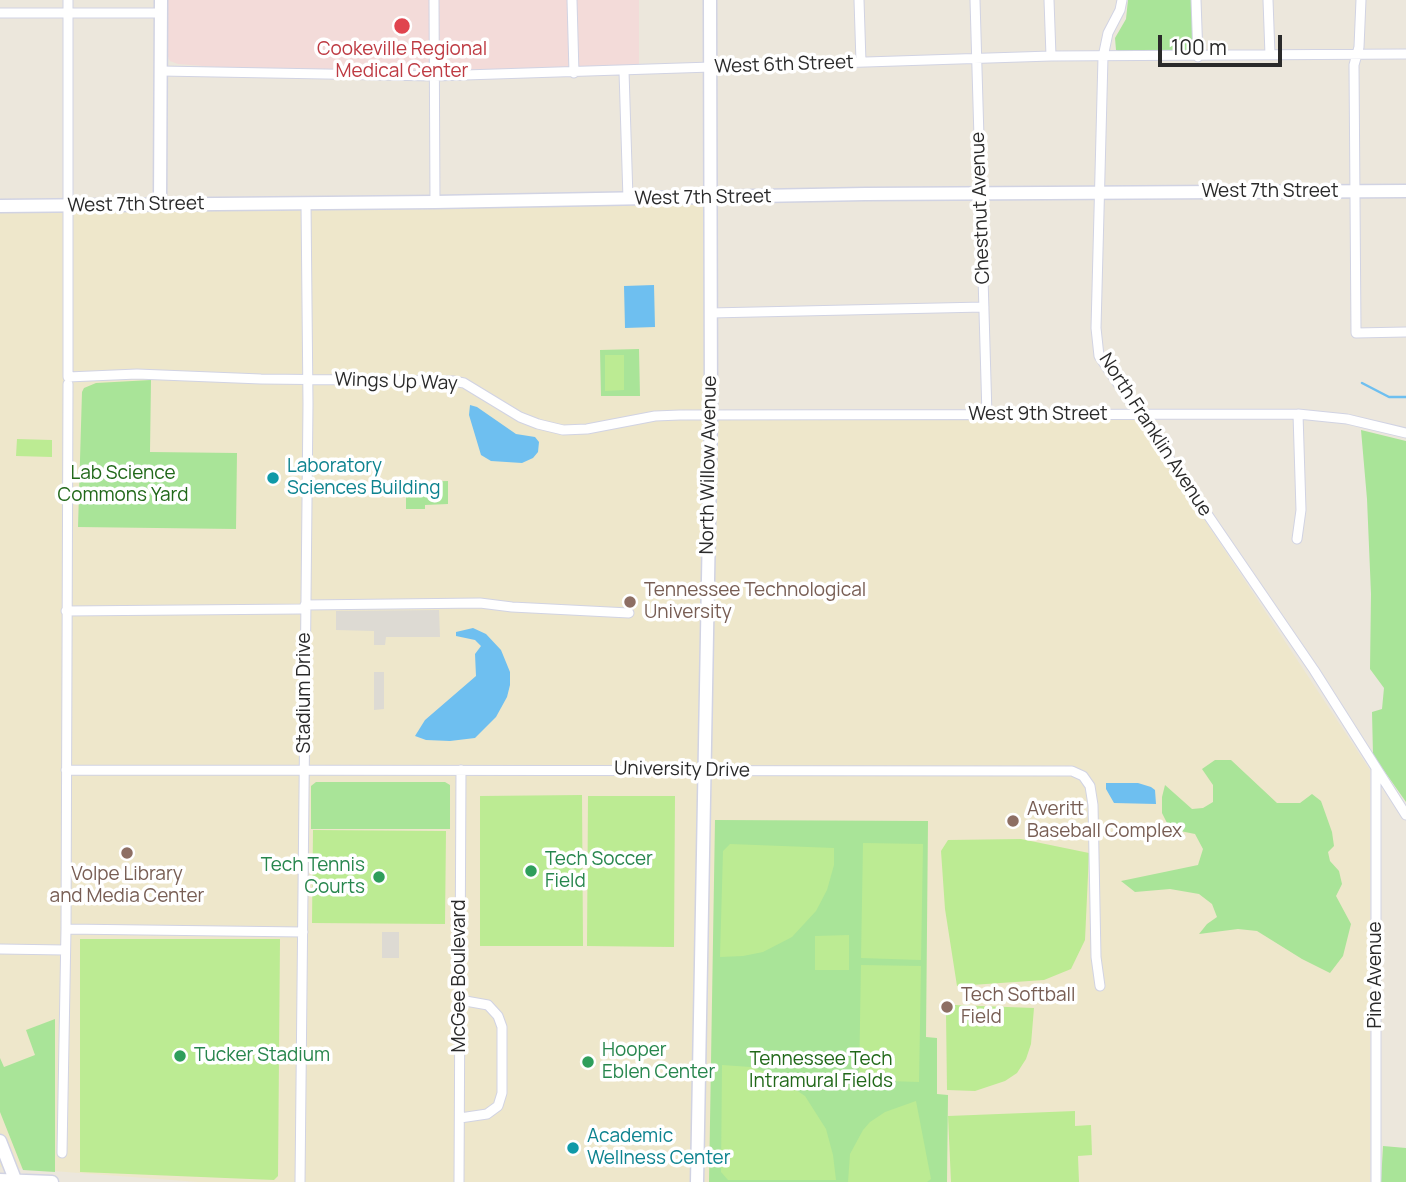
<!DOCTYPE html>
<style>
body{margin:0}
#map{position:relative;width:1406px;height:1182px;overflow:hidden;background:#ece7dc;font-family:Manrope,sans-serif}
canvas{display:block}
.scale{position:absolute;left:1158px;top:35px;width:124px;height:32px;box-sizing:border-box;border:4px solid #2a2a2a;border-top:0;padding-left:9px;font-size:21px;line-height:24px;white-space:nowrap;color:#2a2a2a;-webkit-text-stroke:5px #fff;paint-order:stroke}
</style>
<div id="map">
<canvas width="1406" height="1182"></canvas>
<div class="scale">100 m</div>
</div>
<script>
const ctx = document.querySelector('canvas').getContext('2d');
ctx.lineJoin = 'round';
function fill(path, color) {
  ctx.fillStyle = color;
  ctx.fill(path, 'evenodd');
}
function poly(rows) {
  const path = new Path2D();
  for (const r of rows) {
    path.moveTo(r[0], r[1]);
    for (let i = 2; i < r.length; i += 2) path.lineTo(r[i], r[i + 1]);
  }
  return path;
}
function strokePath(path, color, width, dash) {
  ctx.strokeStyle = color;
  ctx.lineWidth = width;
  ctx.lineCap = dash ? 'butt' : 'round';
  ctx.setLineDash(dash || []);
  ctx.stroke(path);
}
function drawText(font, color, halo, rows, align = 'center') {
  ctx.font = font + ' Manrope,sans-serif';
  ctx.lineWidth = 7;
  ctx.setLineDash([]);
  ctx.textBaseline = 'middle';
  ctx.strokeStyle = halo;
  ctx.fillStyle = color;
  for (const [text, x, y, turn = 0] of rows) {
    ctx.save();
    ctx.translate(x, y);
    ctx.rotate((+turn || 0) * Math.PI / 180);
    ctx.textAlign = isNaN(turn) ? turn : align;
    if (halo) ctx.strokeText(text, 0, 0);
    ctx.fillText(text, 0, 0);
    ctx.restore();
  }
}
fill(poly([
 [704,203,705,420,1138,419,1370,770,1370,1182,198,1182,0,1167,0,212,431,209]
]), '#eee7cb');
fill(poly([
 [166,0,639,0,639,65,421,73,229,68,178,64,170,61,165,52]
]), '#f3dbd9');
fill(poly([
 [1128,0,1193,0,1194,48,1192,51,1122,53,1116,50,1115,38,1126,19],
 [639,349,640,396,601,396,600,350],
 [151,380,150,452,237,453,236,529,78,527,82,392,84,388,96,383],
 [1361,430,1406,441,1406,802,1373,755,1372,712,1382,709,1384,688,1370,669,1371,594,1367,499],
 [448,481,448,504,425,505,425,509,406,509,406,482],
 [1215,760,1231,760,1277,803,1300,803,1312,794,1321,801,1332,832,1334,846,1328,852,1330,861,1339,871,1342,884,1336,896,1351,924,1343,956,1330,973,1302,959,1257,931,1238,929,1199,934,1207,924,1217,917,1212,904,1199,894,1170,889,1135,892,1121,881,1198,865,1203,849,1195,834,1170,829,1162,813,1162,797,1165,785,1192,809,1203,808,1213,802,1213,785,1202,769],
 [316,782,445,782,450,785,450,829,311,829,311,786],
 [715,820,928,821,926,1037,937,1038,937,1094,948,1095,947,1182,709,1182],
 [55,1019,55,1172,23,1170,0,1112,0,1058,4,1067,35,1055,26,1030],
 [1383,1146,1406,1148,1406,1182,1381,1182]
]), '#a9e498');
fill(poly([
 [605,355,624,355,624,390,605,391],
 [17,439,52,440,52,457,16,456],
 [582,795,583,946,480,946,480,796],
 [588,796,675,796,674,947,587,946],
 [313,830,446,831,445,924,312,923],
 [1021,839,1089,853,1085,940,1071,969,1044,980,957,986,945,909,941,851,948,840],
 [863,843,923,844,921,960,861,958],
 [730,844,834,848,834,865,827,890,816,911,792,937,763,952,743,956,720,957,723,851],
 [849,935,849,970,815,970,815,936],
 [80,939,280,939,278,1176,274,1180,80,1172],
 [861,965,921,966,919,1082,859,1080],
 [955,1005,1034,1008,1031,1044,1026,1059,1017,1073,1005,1081,975,1091,947,1090,946,1013],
 [722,1065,751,1067,774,1075,805,1096,826,1129,833,1155,836,1180,728,1180,721,1172],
 [916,1101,931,1179,927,1182,848,1182,850,1154,863,1130,870,1122,885,1112],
 [1075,1111,1075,1126,1091,1125,1092,1155,1078,1156,1079,1182,951,1182,948,1116]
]), '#bceb93');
fill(poly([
 [439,610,440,637,386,637,385,645,374,645,374,631,336,630,336,611],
 [374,672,384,672,384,709,374,710],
 [382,932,399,932,399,958,382,958]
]), '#dddad3');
fill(poly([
 [654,285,655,327,625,328,624,286],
 [470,405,477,407,516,434,535,437,539,442,538,452,533,458,522,463,491,461,481,455,469,415],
 [473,628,486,634,501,650,510,672,510,685,507,697,496,717,475,738,450,741,426,740,415,736,425,720,476,676,475,654,481,646,475,640,456,636,456,632],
 [1106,783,1138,783,1151,787,1155,790,1156,804,1114,803,1106,789]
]), '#6ebff0');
strokePath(poly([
 [1362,383,1389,397,1406,397]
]), '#6ebff0', 2.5);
const street = poly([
 [68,0,68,377,137,374,261,379,453,381,464,383,520,417,538,424,563,430,587,429,655,416,680,415,1298,414,1347,419,1406,433],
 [434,0,435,202],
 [572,0,574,73],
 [859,0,861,62],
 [975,0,987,415],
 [1049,0,1051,56],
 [1122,0,1120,10,1108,33,1103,57,1096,328,1099,356,1314,670,1406,815],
 [1196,0,1198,57],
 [1268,0,1270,55],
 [1361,0,1359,47,1354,65,1356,333,1406,332],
 [0,13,161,13],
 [161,71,434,76,1051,56,1406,54],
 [624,71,628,199],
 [710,313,984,307],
 [1297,539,1301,510,1298,414],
 [305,605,480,603,512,607,629,613],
 [66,611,300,609],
 [1376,769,1376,1182],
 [66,770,1072,771,1083,776,1090,786,1093,805,1096,957,1100,986],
 [66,929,303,932],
 [0,949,65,950],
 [460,1118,487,1114,498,1106,502,1093,502,1027,498,1016,488,1005,460,1000],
 [62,1153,66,929,68,384],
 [300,1182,308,404,306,203],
 [459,1182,461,770]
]);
const secondary = poly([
 [160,205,161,0],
 [0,206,435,202,865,194,1406,191],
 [0,1141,16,1182],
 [0,1180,52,1182],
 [697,1182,711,415,710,0]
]);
strokePath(street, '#d1d3e3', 11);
strokePath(secondary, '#d1d3e3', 15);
strokePath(street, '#fff', 9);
strokePath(secondary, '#fff', 12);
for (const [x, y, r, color] of [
 [402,26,9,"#e0444e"],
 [273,478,7,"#0f9aa8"],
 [630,602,7,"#8d6e63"],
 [1013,821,7,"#8d6e63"],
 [127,853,7,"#8d6e63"],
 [531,871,7,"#2e9e5b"],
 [379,877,7,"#2e9e5b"],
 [947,1007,7,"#8d6e63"],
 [180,1056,7,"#2e9e5b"],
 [588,1062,7,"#2e9e5b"],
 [573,1148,7,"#0f9aa8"]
]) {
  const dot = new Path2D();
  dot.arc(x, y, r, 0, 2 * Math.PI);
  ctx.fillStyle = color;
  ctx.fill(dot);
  strokePath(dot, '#fff', 2.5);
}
drawText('19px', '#be3a42', '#fff', [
 ["Cookeville Regional",402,50],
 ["Medical Center",402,72]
]);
drawText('19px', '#2a2a2a', '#fff', [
 ["West 6th Street",784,65,-2],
 ["West 7th Street",1270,192],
 ["West 7th Street",703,198,-1],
 ["West 7th Street",136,205,-1],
 ["Chestnut Avenue",981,208,-92],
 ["Wings Up Way",396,382,2],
 ["West 9th Street",1038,415],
 ["North Franklin Avenue",1155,435,57],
 ["North Willow Avenue",709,465,-89],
 ["Stadium Drive",305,693,-90],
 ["University Drive",682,770,1],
 ["Pine Avenue",1376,975,-90],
 ["McGee Boulevard",460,976,-90]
]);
drawText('19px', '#0d838f', '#fff', [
 ["Laboratory",287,467],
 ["Sciences Building",287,489],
 ["Academic",587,1137],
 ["Wellness Center",587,1159]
], 'left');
drawText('19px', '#216819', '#fff', [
 ["Lab Science",123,474],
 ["Commons Yard",123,496],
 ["Tennessee Tech",821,1060],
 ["Intramural Fields",821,1082]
]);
drawText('19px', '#785e54', '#fff', [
 ["Tennessee Technological",644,591],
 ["University",644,613],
 ["Averitt",1027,810],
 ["Baseball Complex",1027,832],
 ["Volpe Library",127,875,"center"],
 ["and Media Center",127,897,"center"],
 ["Tech Softball",961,996],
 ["Field",961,1018]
], 'left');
drawText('19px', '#27864d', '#fff', [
 ["Tech Soccer",545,860],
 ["Field",545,882],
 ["Tech Tennis",365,866,"right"],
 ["Courts",365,888,"right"],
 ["Hooper",602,1051],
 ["Eblen Center",602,1073],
 ["Tucker Stadium",194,1056]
], 'left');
</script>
